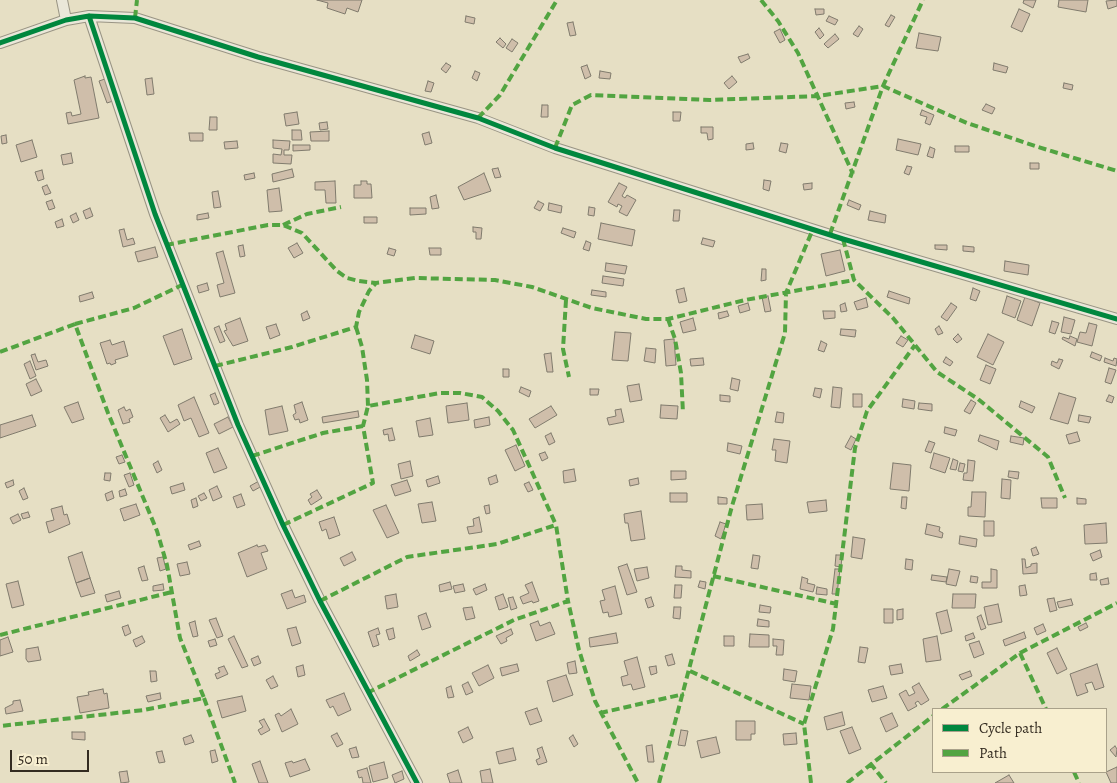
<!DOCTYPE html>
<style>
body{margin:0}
#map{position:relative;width:1117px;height:783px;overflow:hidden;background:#e6dfc4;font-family:Alegreya,serif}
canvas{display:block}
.legend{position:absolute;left:932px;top:708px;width:175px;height:65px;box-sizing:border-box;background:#f8efd0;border:1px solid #a9a18a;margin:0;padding:6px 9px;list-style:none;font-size:15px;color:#332b20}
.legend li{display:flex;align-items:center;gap:10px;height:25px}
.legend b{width:25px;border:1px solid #a9a18a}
.scale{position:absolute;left:10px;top:750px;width:79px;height:22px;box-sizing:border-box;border:2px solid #332b20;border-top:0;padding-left:6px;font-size:15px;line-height:18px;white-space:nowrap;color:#332b20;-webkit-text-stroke:4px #f8efd0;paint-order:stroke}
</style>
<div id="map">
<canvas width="1117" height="783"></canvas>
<ul class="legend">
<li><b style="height:6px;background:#00873e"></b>Cycle path</li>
<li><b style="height:6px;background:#52a441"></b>Path</li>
</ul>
<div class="scale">50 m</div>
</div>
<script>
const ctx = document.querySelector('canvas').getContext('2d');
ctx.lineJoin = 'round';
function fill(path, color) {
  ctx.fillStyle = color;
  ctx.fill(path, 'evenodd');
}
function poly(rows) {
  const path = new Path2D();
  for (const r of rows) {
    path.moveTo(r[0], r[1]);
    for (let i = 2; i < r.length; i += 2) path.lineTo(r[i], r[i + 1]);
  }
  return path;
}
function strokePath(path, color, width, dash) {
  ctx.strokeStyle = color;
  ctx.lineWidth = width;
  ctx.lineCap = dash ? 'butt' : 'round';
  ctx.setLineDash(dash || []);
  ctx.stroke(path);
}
const building = poly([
 [317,0,362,0,358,12,347,8,345,14,327,8,328,3,317,0],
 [1024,0,1036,0,1033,8,1023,3,1024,0],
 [1059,0,1088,0,1086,12,1058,7,1059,0],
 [1117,0,1117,6,1108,9,1106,1,1117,0],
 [815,9,824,9,824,14,816,15,815,9],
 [1019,9,1030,14,1022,32,1011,27,1019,9],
 [891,15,895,17,889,27,885,25,891,15],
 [466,16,475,18,474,24,465,22,466,16],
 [829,16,838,20,835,25,826,21,829,16],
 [573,22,576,35,570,36,567,23,573,22],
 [859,26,863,29,858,37,853,34,859,26],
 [819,28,824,35,820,39,815,32,819,28],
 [780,29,785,40,780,43,774,32,780,29],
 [919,33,941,37,938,51,916,48,919,33],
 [835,34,839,39,828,48,824,44,835,34],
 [500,38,506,44,503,48,496,42,500,38],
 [512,39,518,43,512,52,506,48,512,39],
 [748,54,750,58,741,63,738,57,748,54],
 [446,63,451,66,446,73,441,69,446,63],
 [994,63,1008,67,1006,73,993,70,994,63],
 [587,65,591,76,585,79,581,67,587,65],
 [475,71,480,73,477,81,472,78,475,71],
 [600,71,611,73,610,79,599,78,600,71],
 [85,76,85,78,91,77,99,118,68,124,66,113,71,112,72,116,81,114,74,80,85,76],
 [732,76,737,82,729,89,724,83,732,76],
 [152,78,154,94,147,95,145,79,152,78],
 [105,79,113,101,107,103,99,81,105,79],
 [428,81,434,83,431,92,425,91,428,81],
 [1064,83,1073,85,1072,90,1063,88,1064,83],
 [854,102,855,107,846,109,845,103,854,102],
 [986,104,995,108,992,114,982,110,986,104],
 [542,105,548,105,548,117,541,117,542,105],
 [922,110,934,115,930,125,925,123,927,117,920,115,922,110],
 [297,112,299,124,286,126,284,114,297,112],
 [673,112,681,112,680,121,673,121,673,112],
 [210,117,217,117,217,130,209,130,210,117],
 [327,122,328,129,320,130,319,123,327,122],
 [701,127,713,127,713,139,708,140,707,133,701,133,701,127],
 [292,130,301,130,302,140,292,140,292,130],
 [329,131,329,141,311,141,310,132,329,131],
 [429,132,432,143,425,145,422,134,429,132],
 [189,133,203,133,203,141,190,141,189,133],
 [6,135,7,143,2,144,1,136,6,135],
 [898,139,921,144,918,155,896,150,898,139],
 [32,140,37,157,21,162,16,145,32,140],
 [273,140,290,141,289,150,284,150,284,155,292,155,291,164,273,163,273,154,281,155,282,149,273,148,273,140],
 [237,141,238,148,225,149,224,142,237,141],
 [753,143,754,149,746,150,746,144,753,143],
 [781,143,788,144,786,153,779,151,781,143],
 [293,145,310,145,310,150,293,151,293,145],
 [955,146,969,146,969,152,955,152,955,146],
 [930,147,935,149,933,158,927,156,930,147],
 [71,153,73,163,63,165,61,155,71,153],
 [1030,163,1039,163,1039,169,1030,169,1030,163],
 [907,166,912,167,909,175,904,173,907,166],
 [498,168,501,177,495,178,492,169,498,168],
 [292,169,294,177,273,182,272,174,292,169],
 [42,170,44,179,38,181,35,172,42,170],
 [254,173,255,178,245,180,244,175,254,173],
 [484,173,491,191,464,200,458,187,484,173],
 [764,180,771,181,769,191,763,189,764,180],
 [335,181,336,203,326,203,325,190,315,190,315,182,335,181],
 [361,181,367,181,367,184,371,184,372,198,354,198,354,185,361,185,361,181],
 [619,183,627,187,622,196,625,198,627,195,636,200,627,216,619,212,622,206,618,204,617,207,608,202,619,183],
 [812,183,812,189,804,190,803,184,812,183],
 [47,185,51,193,45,195,42,187,47,185],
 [279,188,282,211,269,212,267,190,279,188],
 [218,191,221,207,214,208,212,192,218,191],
 [436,195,439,208,432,209,430,197,436,195],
 [52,200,55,208,49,210,46,202,52,200],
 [849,200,861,205,859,210,847,205,849,200],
 [538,201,544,204,540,211,534,208,538,201],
 [549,203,562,206,561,213,548,210,549,203],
 [589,207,595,208,594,216,588,215,589,207],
 [90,208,93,216,86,219,83,211,90,208],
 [410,208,426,208,426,214,410,215,410,208],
 [674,210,680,210,679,221,673,221,674,210],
 [870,211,886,215,885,223,868,220,870,211],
 [76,213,79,220,73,223,70,216,76,213],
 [208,213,209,218,197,220,197,215,208,213],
 [364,217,377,217,377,223,364,223,364,217],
 [62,219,64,226,57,228,55,222,62,219],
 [601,223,635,230,632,246,598,239,601,223],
 [473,227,482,228,481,239,476,239,476,232,473,232,473,227],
 [563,228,576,232,574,238,561,233,563,228],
 [124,229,127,240,133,238,135,244,123,247,119,230,124,229],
 [703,238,715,241,713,247,701,244,703,238],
 [586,241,591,243,589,251,583,249,586,241],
 [297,243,303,253,294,258,288,248,297,243],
 [243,245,245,256,240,257,238,246,243,245],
 [935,245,947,245,947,250,935,249,935,245],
 [963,246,974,247,974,252,963,251,963,246],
 [155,247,158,257,138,262,135,252,155,247],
 [389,248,396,250,394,256,387,254,389,248],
 [429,248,441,248,441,255,430,255,429,248],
 [840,250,845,271,826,276,821,254,840,250],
 [223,251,235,293,220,297,217,285,224,283,216,253,223,251],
 [1005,261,1029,265,1028,275,1004,271,1005,261],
 [606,263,627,266,625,274,605,271,606,263],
 [762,269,766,269,766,280,761,281,762,269],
 [603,276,624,279,623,286,602,283,603,276],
 [207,283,209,290,199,293,197,286,207,283],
 [684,288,687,301,679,303,676,290,684,288],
 [973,288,980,291,976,301,970,299,973,288],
 [592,290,606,292,606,297,591,295,592,290],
 [889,291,910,298,909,304,887,297,889,291],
 [92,292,94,298,80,302,79,296,92,292],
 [768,296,771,311,765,312,762,297,768,296],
 [1007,296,1021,301,1015,318,1002,313,1007,296],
 [1025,297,1040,303,1032,326,1017,320,1025,297],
 [866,298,868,307,857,310,854,302,866,298],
 [748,303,750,310,740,313,738,306,748,303],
 [845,303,847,311,841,312,840,305,845,303],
 [951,303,957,307,947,321,941,317,951,303],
 [307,311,310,318,303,321,301,314,307,311],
 [727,311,729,316,719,319,718,313,727,311],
 [823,311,835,311,835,318,824,319,823,311],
 [1064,317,1075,320,1071,334,1061,332,1064,317],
 [240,318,248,341,233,346,224,331,227,330,225,324,240,318],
 [693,318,696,330,683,333,680,322,693,318],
 [1052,321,1059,323,1055,334,1049,332,1052,321],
 [1089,323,1097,325,1092,346,1077,342,1080,332,1086,333,1089,323],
 [276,324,280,335,270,339,266,327,276,324],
 [219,326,225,341,220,343,214,328,219,326],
 [939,326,943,333,938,335,935,329,939,326],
 [182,329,192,359,174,365,163,336,182,329],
 [841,329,856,330,855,337,840,335,841,329],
 [615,332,631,333,628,361,612,360,615,332],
 [958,334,962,339,957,343,953,339,958,334],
 [988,334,1004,342,993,365,977,357,988,334],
 [415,335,434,341,430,354,411,348,415,335],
 [901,336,908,340,903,347,896,343,901,336],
 [1070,336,1077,339,1075,346,1062,339,1063,337,1069,339,1070,336],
 [674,339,676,365,666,366,664,340,674,339],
 [110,340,112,345,124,341,128,356,115,360,116,363,111,365,110,363,107,364,100,343,110,340],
 [821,341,827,344,824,352,818,350,821,341],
 [646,348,656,349,655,363,644,361,646,348],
 [1092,352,1102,356,1100,361,1090,357,1092,352],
 [551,353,553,372,547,372,544,354,551,353],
 [35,354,38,362,46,360,48,366,36,370,31,355,35,354],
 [946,357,953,362,950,366,943,362,946,357],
 [703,358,704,365,691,366,690,359,703,358],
 [1105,358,1113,361,1114,358,1117,359,1116,366,1104,362,1105,358],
 [1059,359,1063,360,1059,369,1051,365,1052,361,1057,363,1059,359],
 [30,361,36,376,30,379,24,364,30,361],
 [986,365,996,369,990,384,980,380,986,365],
 [1109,368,1116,370,1111,384,1105,382,1109,368],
 [503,369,509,369,509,377,503,377,503,369],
 [732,378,740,380,738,391,730,389,732,378],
 [36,379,42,391,31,396,26,384,36,379],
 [639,384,642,400,630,402,627,386,639,384],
 [521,387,531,391,529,397,519,392,521,387],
 [833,387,842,388,840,408,831,407,833,387],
 [815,388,822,389,820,398,813,396,815,388],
 [590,389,599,389,598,395,590,395,590,389],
 [215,393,219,403,214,405,210,395,215,393],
 [1059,393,1076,398,1068,424,1050,419,1059,393],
 [853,394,862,394,862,407,853,407,853,394],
 [720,395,730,396,730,402,720,401,720,395],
 [1109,395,1114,397,1112,403,1106,401,1109,395],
 [194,397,209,433,199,437,191,418,184,421,178,405,194,397],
 [903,399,915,401,914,409,902,407,903,399],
 [971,400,976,403,970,414,964,411,971,400],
 [1021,401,1035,407,1032,413,1019,407,1021,401],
 [78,402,84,419,72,423,64,407,78,402],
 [302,402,308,420,300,423,299,419,295,420,293,415,296,413,294,405,302,402],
 [467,403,469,420,448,423,446,406,467,403],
 [919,403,932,404,932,411,918,409,919,403],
 [661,405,678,406,677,419,660,418,661,405],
 [282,406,288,431,269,435,265,410,282,406],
 [551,406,557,415,535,428,529,419,551,406],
 [124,407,126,411,130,409,133,417,129,419,130,422,123,424,118,410,124,407],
 [621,409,624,422,609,425,607,418,616,416,615,410,621,409],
 [358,411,359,417,323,423,322,417,358,411],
 [777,412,784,413,783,423,775,422,777,412],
 [32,415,36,426,0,438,0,425,32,415],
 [165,415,170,423,177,419,180,424,168,432,160,418,165,415],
 [1079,415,1091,417,1089,423,1078,421,1079,415],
 [228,417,233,427,219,434,214,424,228,417],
 [489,417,490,425,475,428,474,420,489,417],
 [430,418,433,435,419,437,416,421,430,418],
 [945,427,957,430,955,436,944,433,945,427],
 [392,428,395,440,389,441,388,434,384,435,383,430,392,428],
 [1077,432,1080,441,1069,444,1066,435,1077,432],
 [551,433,555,442,549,445,545,436,551,433],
 [980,435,999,441,997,450,978,441,980,435],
 [851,436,856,439,851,450,845,447,851,436],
 [1011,436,1024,438,1023,445,1010,442,1011,436],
 [774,439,790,441,787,463,775,461,776,450,772,450,774,439],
 [929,441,935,443,931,453,925,451,929,441],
 [728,443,742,446,740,454,727,451,728,443],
 [516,445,525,466,515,471,505,450,516,445],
 [218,448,227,468,214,473,206,453,218,448],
 [545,452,548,458,542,461,539,454,545,452],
 [934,453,950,458,945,473,930,468,934,453],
 [122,455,125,462,119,464,116,457,122,455],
 [953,459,958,461,956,470,950,469,953,459],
 [968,460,975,461,973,481,963,480,964,473,967,473,968,460],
 [158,461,162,470,157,473,153,464,158,461],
 [410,461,413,476,401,479,398,464,410,461],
 [893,463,911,465,909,491,890,489,893,463],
 [960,463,965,464,963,472,958,471,960,463],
 [574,469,576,481,564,483,563,471,574,469],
 [671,471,686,471,686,479,671,480,671,471],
 [1009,471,1019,472,1018,479,1008,477,1009,471],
 [105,473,111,473,110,481,104,480,105,473],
 [130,473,134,485,129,487,124,475,130,473],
 [496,475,498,482,490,485,488,478,496,475],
 [438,476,440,483,428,487,426,480,438,476],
 [638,478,639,484,630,486,629,480,638,478],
 [1002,479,1011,480,1010,499,1001,498,1002,479],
 [13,480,14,485,7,488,5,483,13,480],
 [407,480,411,491,395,496,391,485,407,480],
 [259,481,262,486,253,491,250,486,259,481],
 [529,482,533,490,528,492,524,484,529,482],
 [183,483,185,490,172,494,170,487,183,483],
 [217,486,222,497,213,501,209,490,217,486],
 [24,488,28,498,23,500,19,491,24,488],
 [125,489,127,495,120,497,119,491,125,489],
 [317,490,322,498,311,505,308,500,312,497,310,494,317,490],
 [112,491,114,498,107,501,105,494,112,491],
 [972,492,986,492,985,517,968,516,968,507,971,507,972,492],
 [204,493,207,498,201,501,198,496,204,493],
 [670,493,687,493,687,502,670,502,670,493],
 [241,494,245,505,237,508,233,497,241,494],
 [718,497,727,498,727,504,718,504,718,497],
 [902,497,907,497,906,509,901,508,902,497],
 [196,498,198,506,193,508,191,500,196,498],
 [1041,498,1057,498,1057,508,1042,508,1041,498],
 [1077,498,1086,499,1086,504,1077,504,1077,498],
 [826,500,827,511,809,513,807,502,826,500],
 [432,502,436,521,422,523,418,504,432,502],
 [136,504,140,515,124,521,120,509,136,504],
 [762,504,763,519,747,520,746,505,762,504],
 [386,505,399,533,387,538,373,510,386,505],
 [489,505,490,513,486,514,484,506,489,505],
 [62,506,64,515,67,514,70,524,49,533,46,522,54,520,51,509,62,506],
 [641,511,645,539,631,541,628,523,625,523,624,514,641,511],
 [28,512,30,517,23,519,21,514,28,512],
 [18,514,21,520,13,524,10,518,18,514],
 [334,517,340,535,329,539,326,529,322,531,319,522,334,517],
 [479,517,482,532,469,534,467,527,474,526,473,519,479,517],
 [984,521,994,521,994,536,984,536,984,521],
 [720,522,726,524,721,539,715,536,720,522],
 [1106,523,1107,543,1085,544,1084,525,1106,523],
 [927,524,940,527,939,531,943,533,942,538,925,534,927,524],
 [960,536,977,539,976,547,959,544,960,536],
 [853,537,865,539,862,559,851,557,853,537],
 [199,541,201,546,190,550,188,545,199,541],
 [257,545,258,547,265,545,268,551,261,553,267,569,247,577,238,553,257,545],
 [1036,547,1039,554,1033,556,1031,549,1036,547],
 [1100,550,1102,557,1093,561,1090,554,1100,550],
 [82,552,90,578,76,583,68,557,82,552],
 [352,552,356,560,344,566,340,558,352,552],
 [753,555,760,556,758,569,751,568,753,555],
 [836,555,842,555,841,567,835,566,836,555],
 [163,557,166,569,160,571,157,558,163,557],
 [906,559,913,560,912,570,905,569,906,559],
 [1022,559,1025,559,1026,568,1031,566,1031,564,1037,563,1037,573,1023,574,1022,559],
 [187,562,190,574,180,576,177,564,187,562],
 [627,564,637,592,627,595,618,567,627,564],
 [144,566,148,580,142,581,138,568,144,566],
 [676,566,682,566,682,570,691,571,691,578,675,577,676,566],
 [647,567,649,578,637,581,634,569,647,567],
 [835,569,840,569,837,594,832,594,835,569],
 [949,569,960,571,956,586,946,584,949,569],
 [991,569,997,570,997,588,982,588,982,582,991,582,991,569],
 [1096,573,1097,580,1090,580,1090,574,1096,573],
 [932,575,947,577,946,582,931,580,932,575],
 [971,576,978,577,977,583,970,582,971,576],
 [802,577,808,579,807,583,815,585,813,592,800,589,802,577],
 [90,578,95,593,81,597,76,583,90,578],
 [1108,578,1109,584,1101,585,1100,580,1108,578],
 [18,581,24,605,12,608,6,584,18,581],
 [700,581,706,582,705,589,698,587,700,581],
 [450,582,452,589,440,592,439,585,450,582],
 [532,582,539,601,533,603,532,601,523,604,520,597,529,593,525,585,532,582],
 [163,584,164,590,153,591,153,586,163,584],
 [463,584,465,591,455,593,453,586,463,584],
 [485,584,487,590,476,595,473,589,485,584],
 [675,585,682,585,681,598,674,598,675,585],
 [1025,585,1027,595,1020,596,1019,586,1025,585],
 [615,586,622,614,609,617,608,612,603,613,600,601,605,600,602,590,615,586],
 [817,587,827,589,827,595,816,594,817,587],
 [292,590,295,598,304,595,306,602,287,609,281,594,292,590],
 [119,591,121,598,107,602,105,595,119,591],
 [396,594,398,607,387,609,385,596,396,594],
 [503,594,508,607,499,610,495,597,503,594],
 [953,594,976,594,975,608,952,608,953,594],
 [513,597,517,608,511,610,508,598,513,597],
 [651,597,654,606,648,608,645,599,651,597],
 [1054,598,1057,610,1050,612,1047,599,1054,598],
 [1071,599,1073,605,1059,608,1057,602,1071,599],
 [998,604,1002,622,988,625,984,607,998,604],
 [760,605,771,607,770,613,759,612,760,605],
 [472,607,475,618,466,620,463,608,472,607],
 [674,607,681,607,680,619,673,618,674,607],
 [884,609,893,609,893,623,884,623,884,609],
 [903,609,903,619,897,620,897,610,903,609],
 [947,610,952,631,941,634,936,613,947,610],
 [426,613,431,627,422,630,418,616,426,613],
 [981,615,986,628,981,630,977,617,981,615],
 [216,618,223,636,217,638,209,620,216,618],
 [758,619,769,621,769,627,757,626,758,619],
 [195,621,198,636,193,637,189,623,195,621],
 [538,621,540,626,550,622,555,634,536,641,530,624,538,621],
 [1086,623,1088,627,1080,631,1078,627,1086,623],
 [1043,624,1046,631,1037,635,1034,628,1043,624],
 [128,625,131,633,125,636,122,627,128,625],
 [296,627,301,643,292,646,287,629,296,627],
 [378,628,380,634,376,635,379,645,373,647,368,632,378,628],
 [393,628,395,638,389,640,386,630,393,628],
 [511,629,513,634,506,638,507,641,501,644,496,636,511,629],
 [1024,632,1026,638,1005,646,1003,640,1024,632],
 [616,633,618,643,590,647,589,638,616,633],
 [973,633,975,638,966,641,965,636,973,633],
 [750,634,769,635,769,647,749,647,750,634],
 [142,636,145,642,136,647,133,640,142,636],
 [234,636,248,666,242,668,228,639,234,636],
 [724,636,734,636,734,646,724,646,724,636],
 [937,636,941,660,926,662,923,639,937,636],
 [8,637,13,652,0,656,0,640,8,637],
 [215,639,217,645,210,647,208,641,215,639],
 [773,639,784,640,783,655,776,655,777,646,773,646,773,639],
 [979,641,984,654,974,658,969,644,979,641],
 [38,647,41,660,28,662,26,659,26,649,38,647],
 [860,647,868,648,865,663,858,662,860,647],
 [1057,648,1067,669,1057,674,1047,653,1057,648],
 [417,650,420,655,410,661,408,656,417,650],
 [672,654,675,664,668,666,665,656,672,654],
 [258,656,261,663,254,666,251,659,258,656],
 [637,657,645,687,633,690,631,684,623,686,621,677,628,675,624,661,637,657],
 [575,661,577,673,569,674,567,663,575,661],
 [517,664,519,671,502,676,500,668,517,664],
 [901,664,903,673,891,675,889,666,901,664],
 [1097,664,1104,687,1095,690,1092,682,1085,684,1088,692,1077,696,1070,674,1097,664],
 [303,665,305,675,298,677,296,667,303,665],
 [488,665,494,678,479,686,472,673,488,665],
 [224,666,228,674,217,679,215,674,220,672,218,668,224,666],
 [656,666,657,673,651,675,649,667,656,666],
 [784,669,797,671,795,682,783,680,784,669],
 [150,671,156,671,157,681,151,682,150,671],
 [970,671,972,676,962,680,959,675,970,671],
 [566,675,573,695,553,702,547,681,566,675],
 [273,676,278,686,271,689,266,680,273,676],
 [468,682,473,692,466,695,462,685,468,682],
 [919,683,929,700,921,705,918,701,915,703,917,706,908,711,899,694,906,690,909,696,915,693,912,687,919,683],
 [792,684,811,686,809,700,790,698,792,684],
 [451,686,454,697,448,698,446,688,451,686],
 [883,686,887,698,872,702,868,690,883,686],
 [103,689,104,694,107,693,109,708,80,713,77,697,89,695,88,692,103,689],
 [160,693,161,699,148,702,146,696,160,693],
 [344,693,351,710,338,716,333,706,330,708,326,700,344,693],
 [242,696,246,711,222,718,217,701,242,696],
 [20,700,23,711,6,714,5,708,13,704,13,701,20,700],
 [537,708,542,721,530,725,525,712,537,708],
 [291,709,298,724,282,732,275,715,279,713,281,716,291,709],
 [842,712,845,725,827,730,824,717,842,712],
 [892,713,898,726,886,732,880,718,892,713],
 [264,719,270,730,261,735,258,730,263,727,259,721,264,719],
 [736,721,755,721,755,734,751,734,751,740,736,740,736,721],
 [468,727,473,738,463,743,458,732,468,727],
 [852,727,861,749,849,754,840,731,852,727],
 [681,730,688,731,685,746,678,745,681,730],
 [72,732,85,732,85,740,72,739,72,732],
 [337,733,343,744,337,747,331,736,337,733],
 [796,733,797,744,784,745,783,734,796,733],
 [191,735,194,742,185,745,183,738,191,735],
 [573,735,578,744,574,747,569,738,573,735],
 [716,737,720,753,701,758,697,741,716,737],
 [652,745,654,762,648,762,646,746,652,745],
 [1115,746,1117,749,1116,757,1110,750,1115,746],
 [356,747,359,757,352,758,349,749,356,747],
 [542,747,547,762,538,765,536,760,540,758,537,749,542,747],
 [513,748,516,760,499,764,496,752,513,748],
 [215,750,218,761,212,763,210,751,215,750],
 [162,751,165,762,159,763,156,752,162,751],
 [305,759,310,770,290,777,285,763,292,761,293,763,305,759],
 [260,761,268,783,259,783,252,764,260,761],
 [384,762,388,778,373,782,369,766,384,762],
 [1117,767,1117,783,1111,783,1106,772,1117,767],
 [367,768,371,783,363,783,362,777,359,778,357,771,367,768],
 [490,769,493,783,482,783,480,771,490,769],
 [458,770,462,783,450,783,447,774,458,770],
 [127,771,129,782,121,783,119,772,127,771],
 [402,771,404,779,395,783,392,775,402,771],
 [1009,775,1014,783,995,783,1009,775]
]);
fill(building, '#cfbeaa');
strokePath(building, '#807b6d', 1);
const street = poly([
 [62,0,66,20],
 [89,16,155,214,238,425,283,525,320,601,417,783],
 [0,43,66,20,89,16,135,18,258,57,478,118,555,148,843,239,1117,319]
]);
strokePath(street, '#999484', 12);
strokePath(street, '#eae7d9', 10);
strokePath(poly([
 [761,0,778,21,798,53,853,174],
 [135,18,137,0],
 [478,118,500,95,557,0],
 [555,148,572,105,591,95,710,100,818,96,883,86,967,123,1038,147,1117,171],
 [283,225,307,214,341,207],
 [830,234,883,86,923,0],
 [843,239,854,280,893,318,937,372,978,399,1048,457,1065,498],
 [166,245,268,225,283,225,302,233,337,271,347,278,359,281,376,283,415,278,495,280,532,287,592,308,646,319,668,319,745,300,854,280],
 [566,300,563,349,569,377],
 [668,319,675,339,681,373,683,413],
 [75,324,134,308,182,285],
 [356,327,362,347,367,380,368,406],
 [0,352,75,324,108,413,157,531,167,565,180,638,204,698,144,710,0,726],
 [215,366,292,347,356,327,359,312,369,291,376,283],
 [252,456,323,433,363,426],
 [283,525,373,483,363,426,368,406,440,393,460,393,482,397,498,411,513,430,556,525],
 [713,576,837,604],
 [320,601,407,557,497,544,556,525,568,601],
 [0,635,172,592],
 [1020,653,1046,709],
 [690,671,804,724],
 [367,693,514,620,568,601,579,650,595,701,638,783],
 [204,698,235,783],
 [942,709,1020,653,1117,603],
 [600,713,684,694],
 [870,763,886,783],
 [1074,772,1079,783],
 [659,783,732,506,785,333,786,293,813,229],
 [811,783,804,724,833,629,855,448,867,411,915,345],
 [847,783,933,716]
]), '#52a441', 4, [8, 4]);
strokePath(poly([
 [89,16,155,214,238,425,283,525,320,601,417,783],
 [0,43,66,20,89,16,135,18,258,57,478,118,555,148,843,239,1117,319]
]), '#00873e', 5);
</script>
